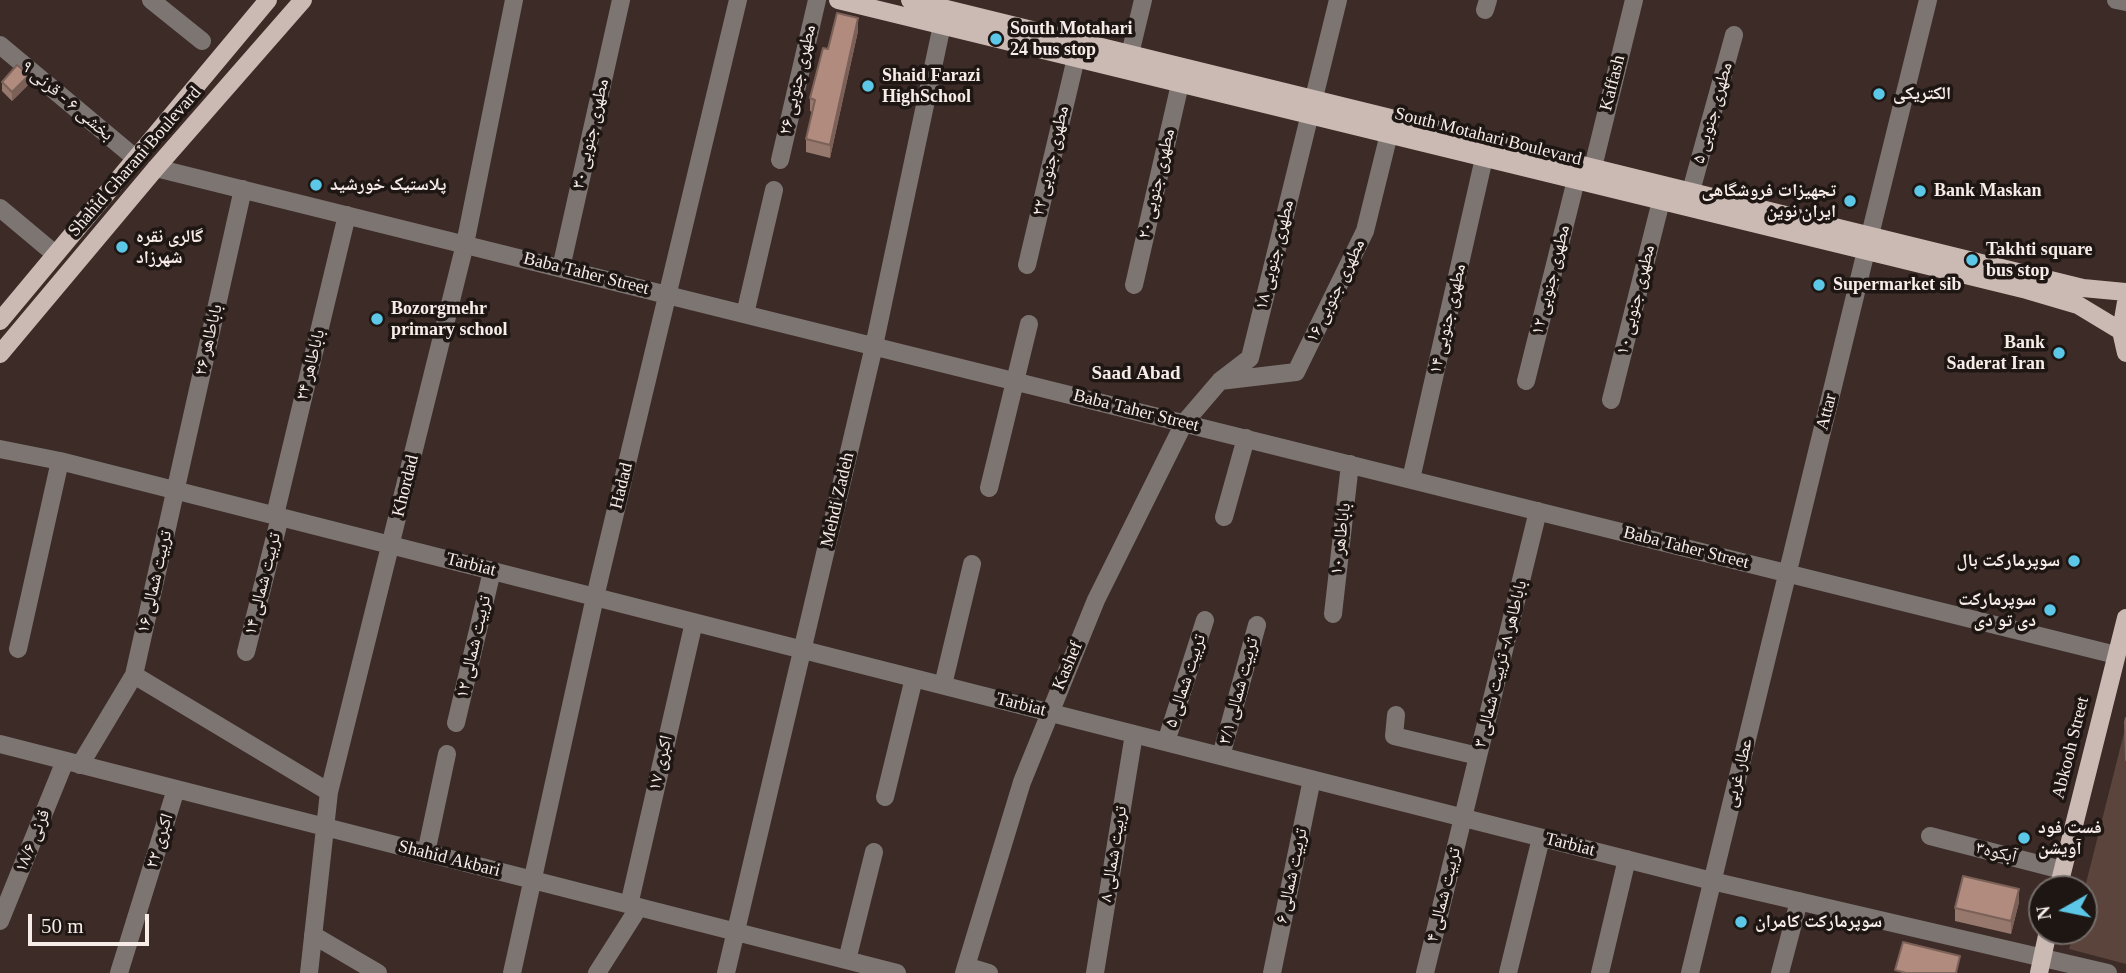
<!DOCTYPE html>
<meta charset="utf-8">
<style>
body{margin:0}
#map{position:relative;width:2126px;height:973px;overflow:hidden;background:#3c2b26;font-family:"Times New Roman",serif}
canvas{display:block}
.north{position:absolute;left:2028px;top:875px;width:70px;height:70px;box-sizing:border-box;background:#1d1613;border:2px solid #746c68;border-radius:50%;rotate:261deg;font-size:19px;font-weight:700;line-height:28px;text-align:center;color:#f7ece8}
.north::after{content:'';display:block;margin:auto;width:24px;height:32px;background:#5dc7e8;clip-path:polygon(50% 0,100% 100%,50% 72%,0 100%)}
.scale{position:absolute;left:28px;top:914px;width:121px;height:32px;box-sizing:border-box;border:4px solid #f7ece8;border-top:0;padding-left:9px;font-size:21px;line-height:24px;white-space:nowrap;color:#f7ece8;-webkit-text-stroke:5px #1d1613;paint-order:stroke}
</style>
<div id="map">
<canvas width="2126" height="973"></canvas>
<div class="north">N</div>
<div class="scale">50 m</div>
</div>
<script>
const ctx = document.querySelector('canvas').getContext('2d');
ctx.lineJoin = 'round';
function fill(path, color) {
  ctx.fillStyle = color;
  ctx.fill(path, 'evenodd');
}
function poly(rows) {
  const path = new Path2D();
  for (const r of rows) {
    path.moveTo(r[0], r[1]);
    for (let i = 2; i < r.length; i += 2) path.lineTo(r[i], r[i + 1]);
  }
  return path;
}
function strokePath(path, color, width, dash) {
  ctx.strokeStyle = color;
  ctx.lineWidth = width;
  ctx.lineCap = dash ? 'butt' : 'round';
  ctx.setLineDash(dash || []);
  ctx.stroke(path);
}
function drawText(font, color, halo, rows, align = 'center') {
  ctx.font = font + ' "Times New Roman","Noto Naskh Arabic",serif';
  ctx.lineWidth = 7;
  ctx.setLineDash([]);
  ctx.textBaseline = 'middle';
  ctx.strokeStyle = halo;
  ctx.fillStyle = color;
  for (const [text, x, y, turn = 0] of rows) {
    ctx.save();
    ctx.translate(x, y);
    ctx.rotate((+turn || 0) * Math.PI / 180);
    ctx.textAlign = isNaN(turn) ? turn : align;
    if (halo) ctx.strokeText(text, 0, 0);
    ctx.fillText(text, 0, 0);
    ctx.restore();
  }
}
fill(poly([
 [2126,725,2126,964,2069,949,2074,931,2084,931,2084,891]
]), '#5a443c');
strokePath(poly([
 [151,0,202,41],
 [2116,0,2126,2],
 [1485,10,1488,0],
 [0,45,134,157],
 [1130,54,1143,0],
 [780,160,817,0],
 [1593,167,1634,0],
 [156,168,2116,655],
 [1691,191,1734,35],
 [0,208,55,254],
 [1870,235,1928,0],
 [1027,265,1076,58],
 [561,268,621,0],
 [1134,285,1180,84],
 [745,314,774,190],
 [1220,381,1296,372,1365,231,1389,134],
 [1526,381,1576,180],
 [1611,400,1661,201],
 [0,449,60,461,1712,881,2108,973],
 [1411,479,1484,158],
 [989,488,1029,324],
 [275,515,347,215],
 [1224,517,1246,438],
 [1333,614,1350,464],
 [18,649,60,461],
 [246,652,280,517],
 [134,675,329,792],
 [943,685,972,564],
 [1396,715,1394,736,1478,756],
 [456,723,492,571],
 [1166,742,1205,620],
 [0,744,897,973],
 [1221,756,1257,625],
 [80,765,134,675,243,189],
 [885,797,914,678],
 [1930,836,2062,870],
 [426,853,447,754],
 [629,905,694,622],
 [0,921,65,761],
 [313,935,378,973],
 [847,960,874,852],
 [966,966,989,973],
 [119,973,176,789],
 [309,973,329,792,465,244,514,0],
 [512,973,595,597,738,0],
 [597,973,639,907],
 [726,973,874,346,942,25],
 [964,973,1022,782,1096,600,1184,423,1220,381,1250,358,1338,0],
 [1095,973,1134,734],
 [1272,973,1312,779],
 [1425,973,1538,511],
 [1508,973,1541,838],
 [1600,973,1627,859],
 [1690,973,1866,251],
 [1780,973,1799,901]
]), '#7d7572', 18);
strokePath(poly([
 [838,0,2027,290,2078,305,2121,331],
 [910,0,2083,288,2126,292],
 [2126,302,2121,331,2126,353],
 [0,321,268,0],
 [0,354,156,168,303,0],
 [2058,889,2126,618],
 [2039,973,2048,931]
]), '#cbb9b3', 18);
fill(poly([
 [858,31,830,158,806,152,806,139,812,112,810,111,810,98,828,49],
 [2,82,29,84,12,101,2,91],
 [2019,902,2011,934,1955,921,1955,908]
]), '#97786c');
fill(poly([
 [858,18,858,31,830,158,830,145],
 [29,75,29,84,12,101,12,92],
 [2019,889,2019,902,2011,934,2011,921]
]), '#7b6158');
const building = poly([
 [837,13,858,18,830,145,806,139,815,100,810,98,823,48,828,49,837,13],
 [17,65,29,75,12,92,2,82,17,65],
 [2126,718,2126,760,2125,722,2126,718],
 [1963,876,2019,889,2011,921,1955,908,1963,876],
 [1903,942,1960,956,1956,973,1906,973,1895,970,1903,942]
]);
fill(building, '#b08b7e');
strokePath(building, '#7b6158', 2);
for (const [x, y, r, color] of [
 [996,39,7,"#5dc7e8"],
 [868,86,7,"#5dc7e8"],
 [1879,94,7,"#5dc7e8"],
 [316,185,7,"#5dc7e8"],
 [1920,191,7,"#5dc7e8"],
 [1850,201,7,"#5dc7e8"],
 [122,247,7,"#5dc7e8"],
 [1972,260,7,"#5dc7e8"],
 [1819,285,7,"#5dc7e8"],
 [377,319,7,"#5dc7e8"],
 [2059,353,7,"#5dc7e8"],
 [2074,561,7,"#5dc7e8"],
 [2050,610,7,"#5dc7e8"],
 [2024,838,7,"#5dc7e8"],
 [1741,922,7,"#5dc7e8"]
]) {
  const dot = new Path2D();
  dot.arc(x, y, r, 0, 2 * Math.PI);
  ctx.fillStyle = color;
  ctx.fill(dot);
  strokePath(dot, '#1d1613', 2.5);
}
drawText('bold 18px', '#f7ece8', '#1d1613', [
 ["South Motahari",1010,29],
 ["24 bus stop",1010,50],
 ["Shaid Farazi",882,76],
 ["HighSchool",882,97],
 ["الکتریکی",1893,94],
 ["پلاستیک خورشید",330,185],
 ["تجهیزات فروشگاهی",1836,191,"right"],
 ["ایران نوین",1836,212,"right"],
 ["Bank Maskan",1934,191],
 ["گالری نقره",136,237],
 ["شهرزاد",136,258],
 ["Takhti square",1986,250],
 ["bus stop",1986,271],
 ["Supermarket sib",1833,285],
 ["Bozorgmehr",391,309],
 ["primary school",391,330],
 ["Bank",2045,343,"right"],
 ["Saderat Iran",2045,364,"right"],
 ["سوپرمارکت بال",2060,561,"right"],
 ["سوپرمارکت",2036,600,"right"],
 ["دی تو دی",2036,621,"right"],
 ["فست فود",2038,828],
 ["آویشن",2038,849],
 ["سوپرمارکت کامران",1755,922]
], 'left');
drawText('18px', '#f7ece8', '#1d1613', [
 ["مطهری جنوبی ۲۶",798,80,-77],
 ["Kaffash",1613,83,-76],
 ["بخشی ۶ - قرنی ۹",67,101,40],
 ["مطهری جنوبی ۵",1713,113,-74],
 ["مطهری جنوبی ۳۰",591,134,-77],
 ["South Motahari Boulevard",1488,137,14],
 ["مطهری جنوبی ۲۲",1051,161,-77],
 ["Shahid Gharani Boulevard",135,162,-49],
 ["مطهری جنوبی ۲۰",1157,184,-77],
 ["مطهری جنوبی ۱۸",1275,255,-76],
 ["Baba Taher Street",586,274,14],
 ["مطهری جنوبی ۱۲",1551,280,-76],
 ["مطهری جنوبی ۱۶",1336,291,-64],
 ["مطهری جنوبی ۱۰",1636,300,-76],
 ["مطهری جنوبی ۱۴",1448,319,-77],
 ["باباطاهر ۲۶",209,340,-77],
 ["باباطاهر ۲۴",311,365,-76],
 ["Baba Taher Street",1136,411,14],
 ["Attar",1827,412,-76],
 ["Khordad",406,486,-76],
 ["Hadad",622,486,-76],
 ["Mehdi Zadeh",838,500,-77],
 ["باباطاهر ۱۰",1341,539,-83],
 ["Baba Taher Street",1686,548,14],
 ["Tarbiat",471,565,14],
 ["تربیت شمالی ۱۶",155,582,-77],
 ["تربیت شمالی ۱۴",263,584,-76],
 ["تربیت شمالی ۱۲",474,647,-77],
 ["باباطاهر ۸- تربیت شمالی ۳",1501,664,-76],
 ["Kashef",1068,666,-67],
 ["تربیت شمالی ۵",1186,681,-72],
 ["تربیت شمالی ۳/۱",1239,691,-75],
 ["Tarbiat",1021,705,14],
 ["Abkooh Street",2071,748,-76],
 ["اکبری ۱۷",661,763,-77],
 ["عطار غربی",1739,773,-76],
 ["قرنی ۱۸/۶",33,841,-68],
 ["اکبری ۲۲",160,841,-73],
 ["Tarbiat",1570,845,14],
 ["آبکوه۳",1996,853,14],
 ["تربیت شمالی ۸",1114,854,-81],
 ["Shahid Akbari",449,859,14],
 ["تربیت شمالی ۶",1292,876,-78],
 ["تربیت شمالی ۴",1444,895,-76]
]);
drawText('bold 19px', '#f7ece8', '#1d1613', [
 ["Saad Abad",1136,374]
]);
</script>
